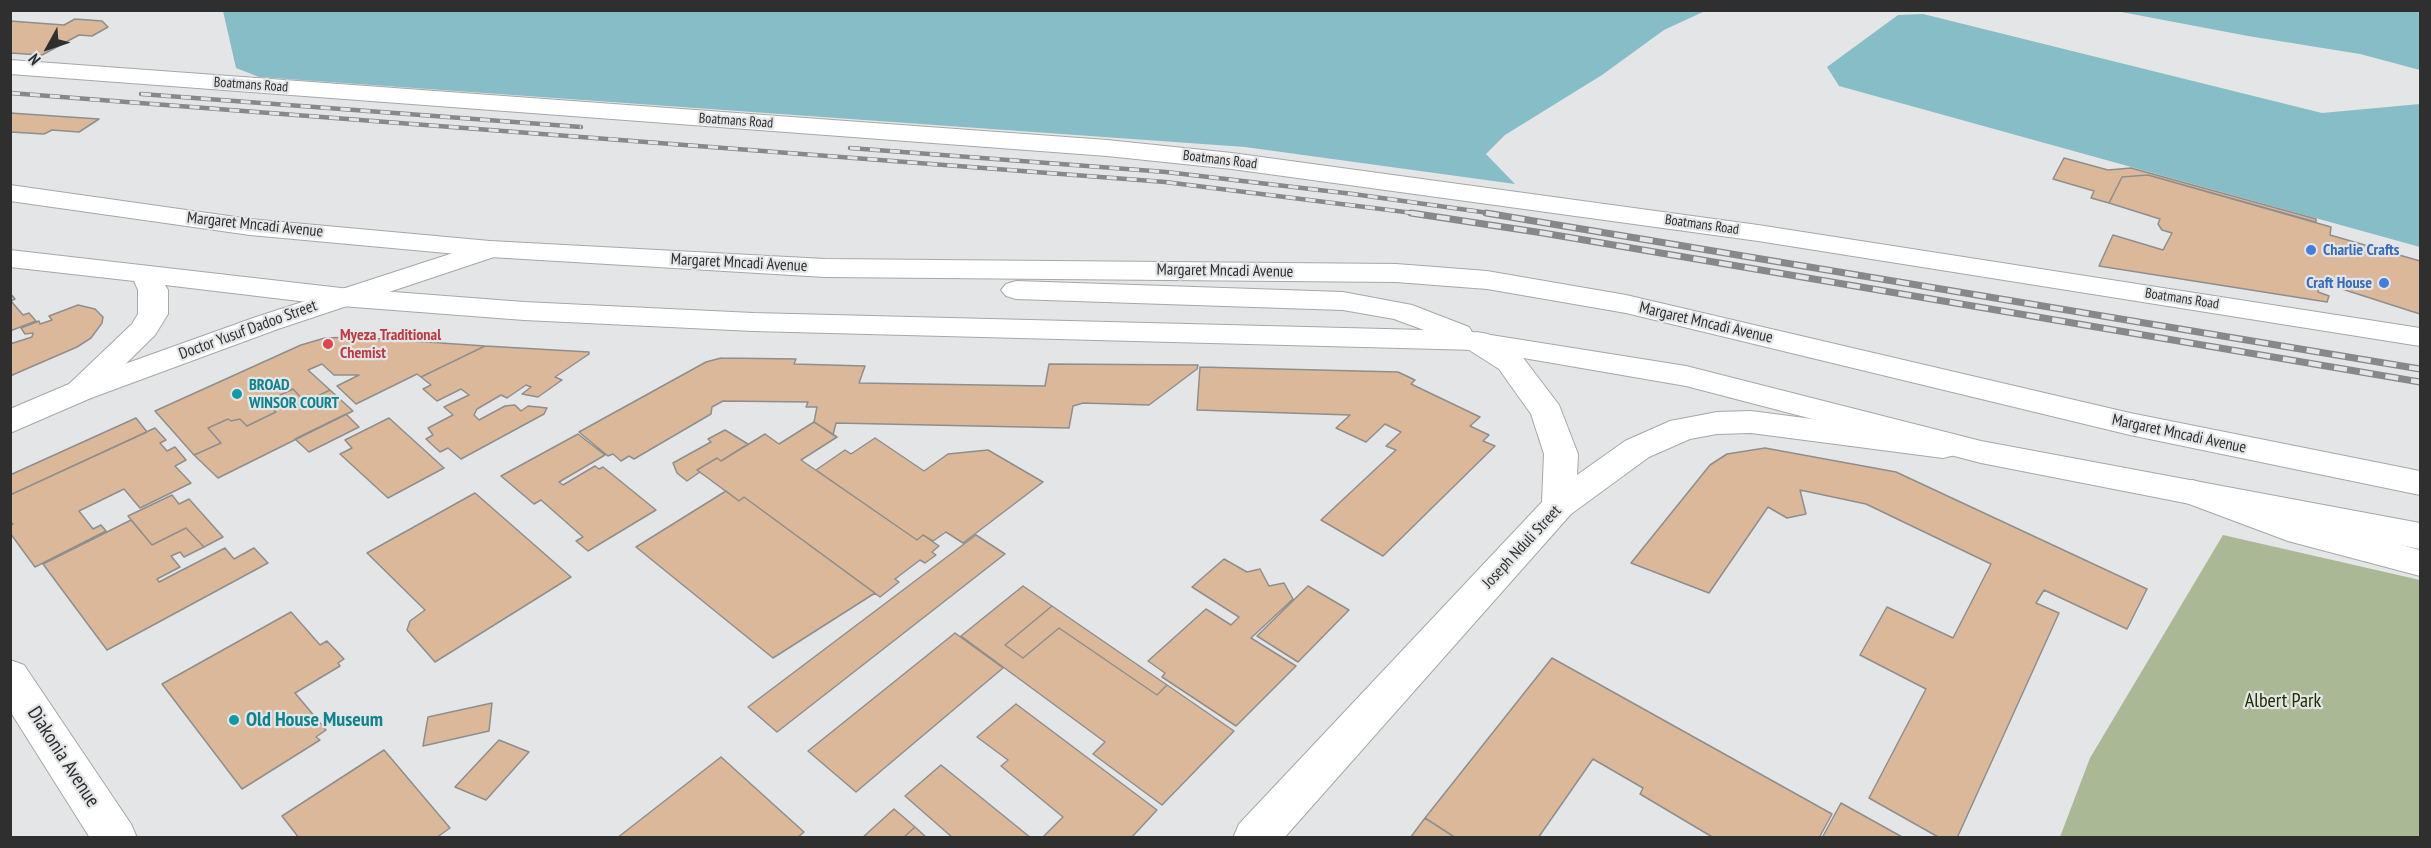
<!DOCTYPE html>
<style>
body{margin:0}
#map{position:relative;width:2431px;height:848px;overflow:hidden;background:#e4e5e6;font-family:"PT Sans Narrow",sans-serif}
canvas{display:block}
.frame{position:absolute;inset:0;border:12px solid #2f2f30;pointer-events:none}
.north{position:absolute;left:18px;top:18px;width:60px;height:60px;-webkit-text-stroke:4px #e4e5e6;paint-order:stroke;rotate:230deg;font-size:16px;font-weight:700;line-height:24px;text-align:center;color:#2f2f30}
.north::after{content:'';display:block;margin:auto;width:21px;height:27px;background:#2f2f30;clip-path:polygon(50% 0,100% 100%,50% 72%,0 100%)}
</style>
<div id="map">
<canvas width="2431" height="848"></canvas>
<div class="frame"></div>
<div class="north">N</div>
</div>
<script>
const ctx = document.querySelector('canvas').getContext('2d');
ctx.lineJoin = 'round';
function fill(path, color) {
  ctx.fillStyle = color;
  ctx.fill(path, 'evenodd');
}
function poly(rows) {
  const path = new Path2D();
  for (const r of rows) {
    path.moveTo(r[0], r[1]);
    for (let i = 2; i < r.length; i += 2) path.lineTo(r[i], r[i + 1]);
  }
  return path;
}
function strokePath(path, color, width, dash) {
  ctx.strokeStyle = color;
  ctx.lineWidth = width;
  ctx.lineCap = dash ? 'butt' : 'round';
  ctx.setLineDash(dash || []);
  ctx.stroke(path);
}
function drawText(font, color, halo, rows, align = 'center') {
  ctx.font = font + ' "PT Sans Narrow",sans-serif';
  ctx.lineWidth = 4.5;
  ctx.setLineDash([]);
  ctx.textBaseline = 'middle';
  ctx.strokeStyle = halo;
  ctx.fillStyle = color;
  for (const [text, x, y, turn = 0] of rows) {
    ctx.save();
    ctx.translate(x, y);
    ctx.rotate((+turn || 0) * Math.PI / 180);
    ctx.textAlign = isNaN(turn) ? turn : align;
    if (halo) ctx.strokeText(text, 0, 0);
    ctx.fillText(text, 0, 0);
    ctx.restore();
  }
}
fill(poly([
 [2223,535,2420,580,2420,837,2060,837,2090,758]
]), '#abb895');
fill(poly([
 [223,11,223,10,1705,11,1664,30,1602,75,1505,135,1486,154,1515,184,1245,147,259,77,236,68],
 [2116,11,2420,11,2420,70,2360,54,2248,36],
 [1923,14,2322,113,2420,104,2420,247,1839,86,1827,67,1898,15]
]), '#87bdc7');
const building = poly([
 [75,19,102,21,108,27,92,36,79,35,42,55,10,53,10,21,64,25,75,19],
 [10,113,99,119,79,132,52,130,44,134,10,132,10,113],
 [2064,158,2108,170,2131,168,2316,219,2316,222,2148,175,2122,177,2109,203,2091,198,2094,191,2053,179,2064,158],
 [2148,175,2331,227,2330,235,2420,261,2420,314,2320,282,2318,292,2329,296,2327,302,2099,266,2113,235,2163,250,2172,233,2162,230,2158,224,2160,219,2109,203,2122,177,2148,175],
 [10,293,15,299,11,301,23,315,29,313,36,321,10,331,10,293],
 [78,305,95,309,103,317,102,323,91,338,77,347,10,376,10,344,32,337,33,333,25,334,21,328,39,321,40,324,52,320,49,316,78,305],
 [353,337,485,346,421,377,417,374,356,404,337,386,359,375,334,375,322,364,308,370,330,390,305,402,293,389,274,398,274,403,270,405,276,412,247,426,240,419,231,421,228,419,208,428,221,443,194,455,155,411,301,345,325,338,353,337],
 [485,346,589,352,589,354,555,377,562,380,538,397,522,394,531,387,526,385,507,398,501,395,477,409,474,415,479,420,505,406,515,405,521,411,528,406,547,408,544,414,461,459,448,448,440,452,426,439,433,435,428,428,453,415,444,407,469,395,461,389,437,401,423,389,431,385,421,377,485,346],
 [721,358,796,359,794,364,865,366,859,383,1045,386,1049,364,1198,365,1197,369,1149,405,1083,403,1073,406,1069,428,836,423,833,435,814,422,817,407,806,407,808,402,723,401,712,407,711,414,634,459,629,456,621,461,613,454,608,456,579,432,706,362,721,358],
 [1200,367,1398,372,1415,380,1411,384,1480,417,1470,426,1489,435,1483,441,1495,446,1383,556,1321,520,1396,450,1386,446,1401,432,1385,424,1366,442,1336,428,1350,415,1197,410,1200,367],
 [293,389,305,402,330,390,353,411,218,478,194,455,221,443,208,428,228,419,231,421,240,419,247,426,276,412,270,405,274,403,274,398,293,389],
 [346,414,359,427,309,452,295,439,346,414],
 [136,418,147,432,10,495,10,475,136,418],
 [389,418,444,468,388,498,340,454,352,448,345,440,389,418],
 [814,422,837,437,801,460,917,540,923,535,939,546,932,552,936,555,925,563,920,560,895,579,899,582,880,597,744,497,739,501,697,470,717,458,721,461,765,434,779,444,814,422],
 [155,428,166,440,160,443,167,451,175,447,186,460,175,466,191,483,140,508,124,489,79,511,93,529,101,525,106,531,35,567,10,533,10,526,13,524,10,521,10,495,155,428],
 [725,430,748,444,721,461,717,458,697,470,700,472,687,481,677,473,673,463,711,442,708,439,725,430],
 [578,434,605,455,559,482,563,485,595,466,599,469,603,467,656,510,588,551,576,541,583,537,541,500,534,504,501,476,578,434],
 [875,438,924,471,948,454,988,450,1043,482,963,543,946,532,933,541,923,535,917,540,816,470,845,450,851,454,875,438],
 [1765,448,1896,472,2147,589,2127,629,2044,590,2036,603,2059,613,1957,838,1940,838,1869,798,1926,689,1860,655,1887,607,1953,638,1991,564,1866,504,1800,490,1806,514,1787,518,1768,507,1709,593,1631,563,1710,465,1727,454,1765,448],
 [726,491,739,501,744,497,875,593,773,658,636,547,726,491],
 [475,493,571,577,435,662,407,630,410,621,425,610,367,553,475,493],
 [172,495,179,504,189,499,223,537,204,547,186,528,152,545,128,516,172,495],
 [131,520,152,545,186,528,204,547,184,557,180,552,171,556,180,567,157,579,159,582,225,548,234,559,254,548,268,563,107,650,43,564,131,520],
 [976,535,1005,554,777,732,748,707,976,535],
 [1224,559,1247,572,1260,569,1269,586,1284,583,1293,599,1251,638,1296,666,1236,726,1162,677,1165,673,1148,661,1206,609,1231,625,1239,617,1192,587,1224,559],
 [1023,586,1052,606,1005,645,1023,658,1059,628,1157,695,1167,685,1234,731,1162,805,1093,754,1105,742,961,636,1023,586],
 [1308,586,1349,610,1298,662,1257,636,1308,586],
 [1052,606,1167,685,1157,695,1059,628,1023,658,1005,645,1052,606],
 [291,612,320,645,327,641,344,659,338,663,340,666,295,693,326,730,316,737,320,740,242,789,162,684,291,612],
 [955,633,1003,668,856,792,808,751,955,633],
 [1552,658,1832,814,1819,838,1714,838,1640,794,1643,788,1593,759,1538,838,1456,838,1425,818,1552,658],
 [492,703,489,731,423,746,428,717,492,703],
 [1016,704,1157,810,1131,838,1042,838,1063,817,1001,766,1008,760,977,737,1016,704],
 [499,740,529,752,486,800,455,787,499,740],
 [384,750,450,828,436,838,299,838,282,816,384,750],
 [721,757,804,832,797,838,617,838,721,757],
 [941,765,1031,838,953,838,905,796,941,765],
 [1841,803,1904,838,1822,838,1841,803],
 [894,809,915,827,903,838,862,838,894,809],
 [1425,818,1456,838,1410,838,1425,818],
 [915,827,927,838,903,838,915,827]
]);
fill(building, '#dcb89a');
strokePath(building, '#8f8e8d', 1.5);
const minor = poly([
 [10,60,1107,140,1232,153,1758,225,2420,328,2420,346,1758,241,1232,169,1107,156,10,74,10,60],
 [490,241,500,243,504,249,500,255,278,329,91,398,10,433,10,409,69,384,256,317,490,241],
 [1477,332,1488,334,1521,355,1559,405,1578,454,1577,475,1625,441,1670,421,1717,412,1751,411,1943,436,1955,439,1960,447,1955,455,1943,458,1751,433,1717,434,1690,439,1649,457,1571,514,1284,838,1233,838,1239,824,1542,502,1544,454,1531,414,1499,369,1466,348,1462,341,1466,334,1477,332],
 [10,660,24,665,131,824,137,838,90,838,10,711,10,660]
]);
const major = poly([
 [10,185,250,219,490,241,825,259,1396,264,1487,271,1626,295,2130,413,2420,471,2420,495,2130,435,1626,313,1487,289,1396,282,825,277,490,257,250,235,10,201,10,185],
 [10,250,341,288,524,302,753,313,1424,330,1394,319,1343,310,1016,299,1006,296,1001,290,1006,284,1016,281,1343,292,1412,305,1469,327,1472,332,1686,366,1981,441,2420,523,2420,549,1981,463,1686,386,1477,350,753,331,524,320,341,306,165,285,168,290,168,314,155,335,91,398,80,401,69,398,64,391,69,384,132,324,138,314,138,290,134,281,10,267,10,250]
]);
const highway = poly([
 [2193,480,2309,521,2420,550,2420,576,2288,541,2181,501,2176,492,2181,483,2193,480]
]);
strokePath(minor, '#a7a7a8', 2);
strokePath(major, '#a7a7a8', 2);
strokePath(highway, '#a7a7a8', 2);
fill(minor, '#fff');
fill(major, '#fff');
fill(highway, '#fff');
const railFar1 = poly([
 [10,93,1165,182,1421,214],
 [141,94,581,127],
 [850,148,1166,172,1353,194,1496,214]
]);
const rail = poly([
 [1411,213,1543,233,2420,382],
 [1486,213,2420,369]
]);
strokePath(railFar1, '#878889', 4.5);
strokePath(rail, '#878889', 7);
strokePath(railFar1, '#e4e5e6', 3, [10]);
strokePath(rail, '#e4e5e6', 4.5, [13]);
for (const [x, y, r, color] of [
 [2311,250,6,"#3f7fe0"],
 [2384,283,6,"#3f7fe0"],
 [328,344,6,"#e0444e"],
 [237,394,6,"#0f9aa8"],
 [234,720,6,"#0f9aa8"]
]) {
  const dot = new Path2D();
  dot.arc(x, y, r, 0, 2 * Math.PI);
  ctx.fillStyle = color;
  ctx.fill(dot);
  strokePath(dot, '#e4e5e6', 2);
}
drawText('14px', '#2f2f30', '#e4e5e6', [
 ["Boatmans Road",251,85,4],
 ["Boatmans Road",736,121,4],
 ["Boatmans Road",1220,160,7],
 ["Boatmans Road",1702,225,8],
 ["Boatmans Road",2182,299,9]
]);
drawText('16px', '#2f2f30', '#e4e5e6', [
 ["Margaret Mncadi Avenue",255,225,6],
 ["Margaret Mncadi Avenue",739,263,3],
 ["Margaret Mncadi Avenue",1225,271,1],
 ["Margaret Mncadi Avenue",1706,323,13],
 ["Doctor Yusuf Dadoo Street",248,330,-20],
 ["Margaret Mncadi Avenue",2179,434,12],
 ["Joseph Nduli Street",1522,547,-47]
]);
drawText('bold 16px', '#366cbe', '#e4e5e6', [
 ["Charlie Crafts",2323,250],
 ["Craft House",2372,283,"right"]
], 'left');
drawText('bold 16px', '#be3a42', '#e4e5e6', [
 ["Myeza Traditional",340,335],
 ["Chemist",340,353]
], 'left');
drawText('bold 16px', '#0d838f', '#e4e5e6', [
 ["BROAD",249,385],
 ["WINSOR COURT",249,403]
], 'left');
drawText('20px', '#222f00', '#e4e5e6', [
 ["Albert Park",2283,701]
]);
drawText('bold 20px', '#0d838f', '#e4e5e6', [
 ["Old House Museum",246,720]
], 'left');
drawText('20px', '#2f2f30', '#e4e5e6', [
 ["Diakonia Avenue",63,757,57]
]);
</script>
